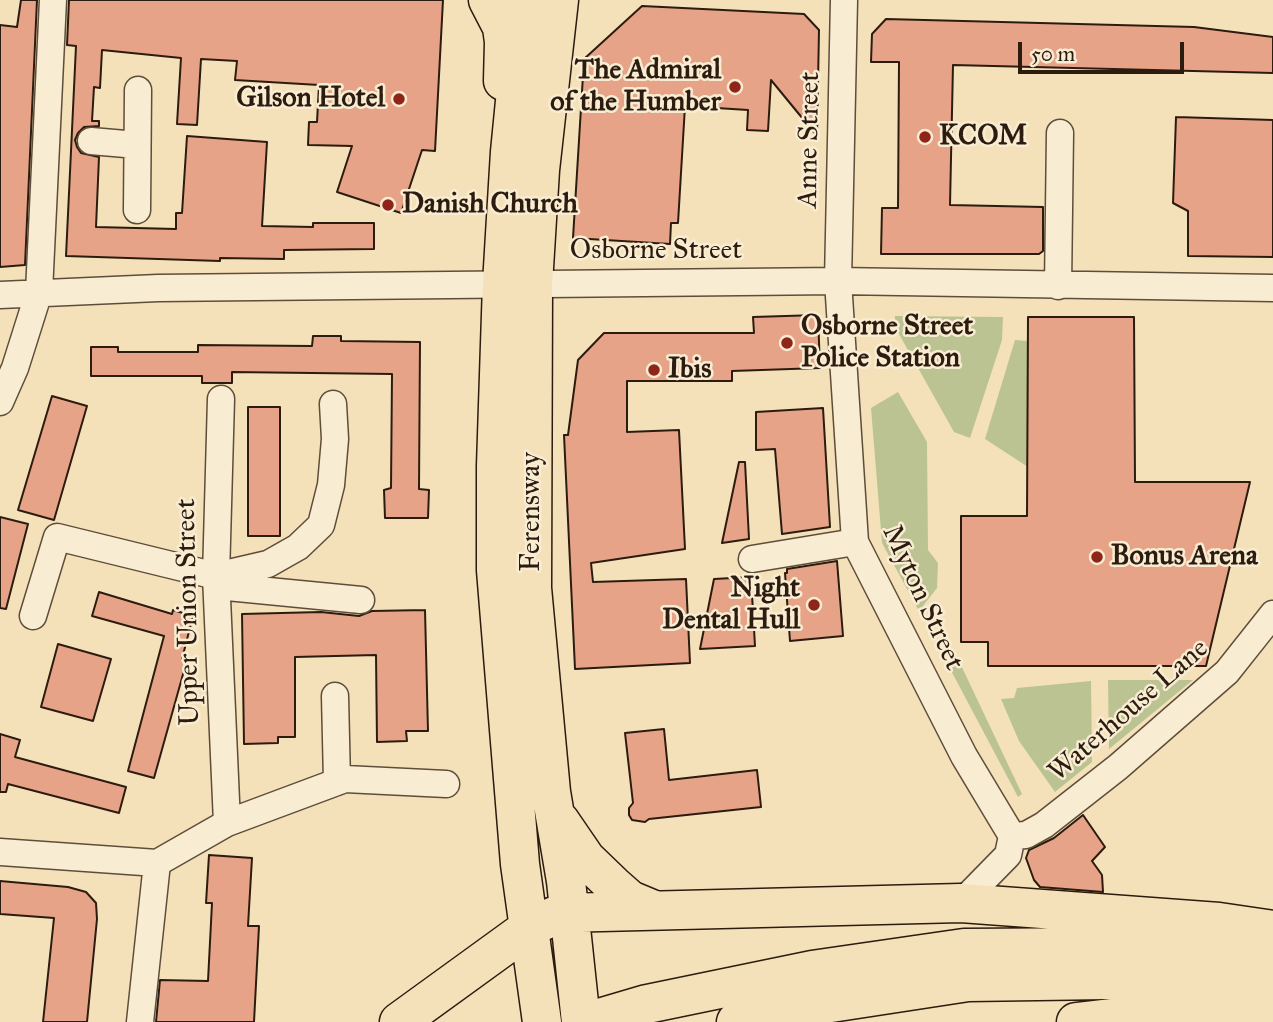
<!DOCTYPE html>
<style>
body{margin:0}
#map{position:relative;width:1273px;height:1022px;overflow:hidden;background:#f5e1b9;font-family:"IM FELL Great Primer",serif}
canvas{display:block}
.scale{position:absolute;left:1018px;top:42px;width:166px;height:32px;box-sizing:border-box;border:4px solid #2c1c0f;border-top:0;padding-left:9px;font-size:21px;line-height:24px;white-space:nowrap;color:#2c1c0f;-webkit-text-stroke:5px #f8ecd2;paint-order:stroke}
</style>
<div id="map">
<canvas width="1273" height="1022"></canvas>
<div class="scale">50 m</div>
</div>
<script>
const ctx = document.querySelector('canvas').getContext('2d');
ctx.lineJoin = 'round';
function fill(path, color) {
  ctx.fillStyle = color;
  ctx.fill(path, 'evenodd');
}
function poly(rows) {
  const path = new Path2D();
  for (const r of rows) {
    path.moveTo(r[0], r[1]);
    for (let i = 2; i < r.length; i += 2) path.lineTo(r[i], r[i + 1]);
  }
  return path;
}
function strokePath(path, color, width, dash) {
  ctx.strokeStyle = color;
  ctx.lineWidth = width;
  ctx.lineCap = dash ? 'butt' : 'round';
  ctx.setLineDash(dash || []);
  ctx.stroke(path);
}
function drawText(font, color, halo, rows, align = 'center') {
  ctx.font = font + ' "IM FELL Great Primer",serif';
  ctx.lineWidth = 5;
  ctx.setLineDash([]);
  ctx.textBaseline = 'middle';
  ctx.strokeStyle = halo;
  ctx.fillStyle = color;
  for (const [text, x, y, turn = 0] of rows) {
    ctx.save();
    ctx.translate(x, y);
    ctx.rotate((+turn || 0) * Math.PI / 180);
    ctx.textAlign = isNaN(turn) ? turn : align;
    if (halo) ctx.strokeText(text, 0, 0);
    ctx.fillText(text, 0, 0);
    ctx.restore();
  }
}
fill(poly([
 [895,316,1003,317,1002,340,970,438,954,432,895,327],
 [1015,340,1028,341,1028,467,985,439],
 [898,392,927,442,928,550,938,563,937,588,919,611,882,543,871,408],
 [959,661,1022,794,1018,797,947,663],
 [1108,680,1193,680,1109,749],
 [1091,681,1092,762,1055,792,1019,741,1001,699,1014,698,1017,688]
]), '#bac391');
const building = poly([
 [21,0,37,0,25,265,0,267,0,25,17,27,21,0],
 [69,0,443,0,435,151,422,150,401,213,337,192,352,146,308,145,309,122,317,122,319,85,235,80,237,61,201,59,197,125,177,124,181,58,102,50,100,88,94,87,92,121,99,121,99,126,84,127,78,133,75,140,77,147,81,153,99,157,96,227,176,229,176,213,182,213,187,136,267,142,262,226,313,227,313,223,374,223,374,249,284,250,284,259,220,258,220,261,66,256,76,46,67,45,69,0],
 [642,6,804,14,819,30,817,136,771,80,768,131,747,130,748,110,685,106,678,223,671,223,670,244,573,238,584,59,642,6],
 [886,19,1194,27,1273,37,1273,73,953,65,950,205,1043,207,1043,251,1039,254,881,254,882,208,898,208,899,62,871,62,872,34,886,19],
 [1176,117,1273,120,1273,257,1188,256,1188,211,1173,203,1176,117],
 [818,315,820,368,732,371,732,381,627,381,627,432,679,430,685,549,591,563,593,582,686,579,690,663,575,669,564,435,568,435,578,360,604,333,754,333,753,317,818,315],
 [1028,317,1134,317,1135,482,1250,482,1206,666,988,666,988,642,961,642,961,516,1027,516,1028,317],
 [313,336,341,336,341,341,420,342,419,489,429,490,428,518,385,518,384,490,391,488,392,374,232,372,232,383,202,383,202,376,91,376,91,347,118,347,118,352,198,352,198,345,312,346,313,336],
 [52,396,87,406,54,520,18,510,52,396],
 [248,407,280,407,280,536,248,536,248,407],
 [823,408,830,527,782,534,775,449,756,450,756,412,823,408],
 [739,462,745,462,749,539,722,543,739,462],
 [0,517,28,524,6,609,0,608,0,517],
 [837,561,843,636,790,641,785,573,787,573,787,569,837,561],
 [751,577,755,646,700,649,714,579,751,577],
 [99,592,172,614,173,610,193,616,182,659,187,660,154,778,128,771,164,636,92,616,99,592],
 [425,610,428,731,406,731,407,741,377,742,376,655,295,657,295,737,278,737,278,743,244,744,242,614,321,612,359,616,372,611,425,610],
 [58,644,111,659,93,721,41,707,58,644],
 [664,729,669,780,757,770,761,807,649,819,645,822,632,820,629,815,629,808,633,803,625,733,664,729],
 [0,734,20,740,15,757,126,787,119,813,8,784,6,792,0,792,0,734],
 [1083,815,1105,847,1092,861,1102,875,1103,892,1040,887,1034,880,1026,858,1029,850,1054,838,1083,815],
 [209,855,252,858,248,926,259,926,254,1022,156,1022,160,980,208,981,212,903,206,903,209,855],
 [0,881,68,887,86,892,96,903,97,919,87,1022,43,1022,54,918,0,914,0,881]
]);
fill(building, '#e6a387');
strokePath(building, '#2c1c0f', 2);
const street = poly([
 [844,0,838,281,855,542,964,756,1012,836,1008,855,961,903],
 [91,141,137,145],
 [137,210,138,90],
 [1058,286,1060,133],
 [0,295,158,288,838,281,1273,288],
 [221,399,216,576,227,823],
 [0,402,15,368,39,292,53,0],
 [752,559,855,542],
 [217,586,361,600],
 [33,616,57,537,216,576,268,564,298,547,321,525,331,485,335,439,333,404],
 [335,696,337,782],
 [1012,836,1026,835,1044,825,1118,767,1227,672,1273,614],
 [0,852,157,863],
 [157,863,227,823,345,779,446,784],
 [140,1022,157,863]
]);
const primary = poly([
 [488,0,502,27,504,42,503,81]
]);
const highway = poly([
 [525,0,510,152,502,284,496,466,496,570,520,864,542,1022],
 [559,0,540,170,533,284,532,588,551,792,566,881,581,1022],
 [560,821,586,859,613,885,630,900,654,910],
 [399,1022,530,927,561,913,961,903,1219,922,1273,930],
 [586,1022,647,1004,812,970,964,948,1121,947,1245,950,1273,955],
 [736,1022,811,1006,968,982,1244,978,1273,981],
 [1076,1022,1232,1004,1273,1006]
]);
strokePath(street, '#5e4d3a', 29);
strokePath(primary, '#2c1c0f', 41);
strokePath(highway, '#2c1c0f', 41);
strokePath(street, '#f8ecd2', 26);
strokePath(primary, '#f5e1b9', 38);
strokePath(highway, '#f5e1b9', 38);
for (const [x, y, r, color] of [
 [735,87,7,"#8f2418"],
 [399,99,7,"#8f2418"],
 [925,137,7,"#8f2418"],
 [388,205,7,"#8f2418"],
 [787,343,7,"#8f2418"],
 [654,370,7,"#8f2418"],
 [1097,557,7,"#8f2418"],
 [814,605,7,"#8f2418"]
]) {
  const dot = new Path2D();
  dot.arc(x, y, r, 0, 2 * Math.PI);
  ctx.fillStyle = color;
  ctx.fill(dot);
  strokePath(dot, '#f8ecd2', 2.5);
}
drawText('bold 28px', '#2c1c0f', '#f8ecd2', [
 ["The Admiral",721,71,"right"],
 ["of the Humber",721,103,"right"],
 ["Gilson Hotel",385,99,"right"],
 ["KCOM",939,137],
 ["Danish Church",402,205],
 ["Osborne Street",801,327],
 ["Police Station",801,359],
 ["Ibis",668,370],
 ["Bonus Arena",1111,557],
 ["Night",800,589,"right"],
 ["Dental Hull",800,621,"right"]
], 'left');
drawText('28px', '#2c1c0f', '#f8ecd2', [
 ["Anne Street",810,140,-89],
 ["Osborne Street",656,251],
 ["Ferensway",532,512,-90],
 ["Myton Street",922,598,65],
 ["Upper Union Street",189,612,-91],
 ["Waterhouse Lane",1129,711,-41]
]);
</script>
